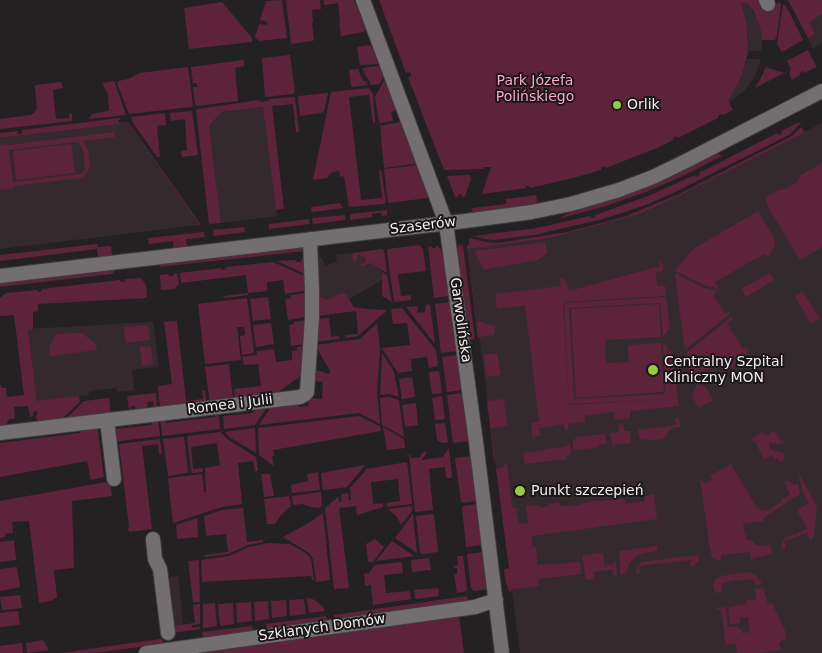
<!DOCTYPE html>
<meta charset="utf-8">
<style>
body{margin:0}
canvas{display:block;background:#242122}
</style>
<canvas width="822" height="653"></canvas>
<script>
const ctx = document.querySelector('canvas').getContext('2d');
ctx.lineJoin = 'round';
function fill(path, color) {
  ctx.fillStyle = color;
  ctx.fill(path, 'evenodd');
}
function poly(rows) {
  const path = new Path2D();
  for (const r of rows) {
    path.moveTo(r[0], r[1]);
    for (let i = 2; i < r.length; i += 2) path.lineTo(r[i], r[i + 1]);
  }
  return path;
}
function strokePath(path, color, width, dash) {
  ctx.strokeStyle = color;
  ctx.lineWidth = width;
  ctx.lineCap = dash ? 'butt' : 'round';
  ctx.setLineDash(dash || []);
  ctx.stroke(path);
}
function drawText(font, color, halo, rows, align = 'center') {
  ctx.font = font + ' "DejaVu Sans",sans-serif';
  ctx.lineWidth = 4;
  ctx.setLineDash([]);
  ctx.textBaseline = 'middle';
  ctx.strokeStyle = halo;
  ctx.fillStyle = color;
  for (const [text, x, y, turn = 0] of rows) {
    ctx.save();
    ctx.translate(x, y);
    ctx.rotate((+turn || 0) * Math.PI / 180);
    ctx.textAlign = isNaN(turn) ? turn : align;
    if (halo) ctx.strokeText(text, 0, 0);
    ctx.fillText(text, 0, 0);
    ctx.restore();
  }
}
fill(poly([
 [740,3,747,3,757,18,762,36,762,51,748,51,747,27],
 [822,14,822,43,813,48,808,38,815,34,810,22],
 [747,59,761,59,757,71,753,79,744,91,735,98,728,102,727,100,740,80],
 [264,107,277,216,221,223,209,127,222,112],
 [128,123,198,223,197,225,0,249,0,138],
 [822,123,822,653,520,653,468,249,550,238,637,215,679,196],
 [352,253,353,262,357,255,366,258,365,265,362,267,371,263,382,269,382,280,349,299,346,294,341,293,327,300,317,294,317,257,321,257,326,266,337,261,336,255],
 [153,322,159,367,132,370,134,390,117,392,116,388,105,389,89,391,89,395,37,402,28,329],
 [178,576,183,624,171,626,165,577]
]), '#342a2d');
fill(poly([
 [282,0,287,38,259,41,258,39,255,38,259,24,267,25,267,22,260,20,266,1],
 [286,0,320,0,321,9,312,10,313,22,312,22,314,40,312,41,291,44],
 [324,0,354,0,365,29,364,32,341,36,339,22,340,21,338,3,324,5],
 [379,0,762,0,767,9,780,2,781,6,777,35,775,40,762,40,760,27,754,12,747,3,741,3,747,27,748,53,742,75,735,89,728,100,733,110,723,115,721,114,718,116,718,118,678,138,677,136,673,138,673,140,657,148,606,168,605,166,601,168,601,170,569,179,530,188,530,186,525,186,526,188,482,194,491,167,483,167,483,169,444,170,408,77,411,77,411,75,410,72,406,73],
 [788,0,822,0,822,14,810,22,815,34,808,38],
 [222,2,252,38,252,42,189,49,184,8],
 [783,4,786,6,803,40,782,52,777,44],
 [369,45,372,47,378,64,360,65,357,47],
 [808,50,816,66,816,67,804,73,803,71,800,73,800,75,792,80,789,74,791,69,787,61],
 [290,55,295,93,293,94,265,97,262,58],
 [244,60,244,66,235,68,238,101,197,106,195,104,193,87,197,87,197,83,193,83,191,67],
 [379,66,383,77,380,84,371,85,362,68],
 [188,67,193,105,191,107,129,114,117,83,118,81,128,79,140,73],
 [766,67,784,73,755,88,761,78],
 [360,69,358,70,364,82,366,81,368,85,353,87,351,86,349,70],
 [384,80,396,110,391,113,393,121,379,123,375,97],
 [114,81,126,115,88,119,92,114,108,111,109,110,108,94,102,83],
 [61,82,63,88,53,90,56,119,69,118,69,114,72,113,72,121,0,129,0,119,31,115,35,112,37,108,35,87,36,85],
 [369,88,373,94,375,123,373,123,369,95,349,97,361,200,382,198,379,170,381,170,386,202,384,204,349,207,344,176,340,177,339,171,332,172,327,178,313,180,331,92],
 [328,93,324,111,321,113,300,116,298,97,299,96],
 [294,97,295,98,299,131,298,132,296,132,293,104,272,106,284,209,276,210,263,107,222,112,209,126,221,223,209,224,196,110,198,109,259,100,260,102,268,101,269,99],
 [192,111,198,155,182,157,181,151,187,150,185,119,171,121,170,113],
 [165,113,166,125,157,126,160,157,157,157,133,123,131,117],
 [120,118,120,119,118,120,119,123,127,122,129,123,201,225,197,225,198,223,128,123,0,138,0,133,18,131,18,134,22,134,22,130],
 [400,122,416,164,384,168,380,126],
 [797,123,801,123,789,135,673,193,648,204,622,213,599,220,534,235,493,240,485,239,474,236,537,228,590,216,591,218,595,217,595,215,648,196,695,175,696,177,700,175,699,173,777,133,779,135,782,133,781,131],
 [801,127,805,132,679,196,637,215,550,238,468,249,477,322,483,322,493,326,495,325,494,335,480,337,478,339,467,245,469,245,469,238,485,242,498,243,567,232,624,217,679,194,792,136],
 [114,132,115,137,83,141,88,150,90,166,87,173,82,178,14,186,14,188,0,190,0,145,8,144,9,145],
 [75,142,79,143,83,149,85,166,85,170,80,174,13,182,9,150],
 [71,144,75,173,16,180,13,151],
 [716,153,721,155,722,156,685,175,646,192,606,206,562,218,561,217,577,209,622,196],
 [822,163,822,247,800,260,767,205,766,199,768,196,775,191,785,189,797,182,801,175],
 [417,165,428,196,427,198,389,203,388,202,384,169],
 [468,175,470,175,471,179,465,196,462,197,462,194,458,195,458,197,455,197,447,176],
 [536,195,538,206,473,214,472,208,506,204,506,199],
 [340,203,343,208,313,212,311,211,311,207],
 [387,210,387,215,382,216,381,213,372,214,372,217,350,220,350,214],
 [758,211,774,238,775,245,772,251,769,256,767,257,764,254,715,282,719,289,704,285,675,271,690,252,695,248],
 [345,215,345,220,313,224,312,218],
 [309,219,310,224,269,229,269,224],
 [244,227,245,232,214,236,213,230],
 [204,232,205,237,186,239,187,248,174,249,173,241,149,244,148,238],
 [545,242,547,253,538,260,483,270,475,251],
 [97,244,98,247,111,246,112,257,98,258,97,249,0,261,0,255],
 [460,244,463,246,475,339,467,340,456,252],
 [419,245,423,249,426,271,398,274,401,296,411,295,411,300,394,302,387,251,388,249],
 [304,246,306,251,159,267,162,263],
 [432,246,432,248,436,248,436,246,437,246,445,253,449,296,434,298,428,247],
 [382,249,384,251,387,273,371,263,362,267,361,266,360,264,365,264,366,258,358,255,356,262,353,262,352,253],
 [301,259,307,259,307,275,277,261,296,260,297,262,301,262],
 [660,261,663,264,663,271,656,272,657,286,665,286,666,296,563,302,569,405,671,399,669,348,672,351,679,406,630,411,630,418,616,420,614,419,613,412,585,416,585,422,568,424,568,430,565,430,564,424,539,428,540,436,532,437,531,423,539,422,525,305,497,309,495,294,561,286,560,279,562,278,566,281,569,291,660,266],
 [273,262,307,277,307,290,285,294,283,280,267,282,267,291,248,293,248,295,225,298,224,296,248,293,246,275,181,283,180,273,221,268,221,270,226,269,226,267],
 [113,269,114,272,112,274,0,287,0,282],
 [382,272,387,275,392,302,382,296],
 [177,273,179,284,174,289,161,290,160,275,168,274,169,276,173,276,173,274],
 [675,273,704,288,718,291,713,294,725,314,730,311,730,314,686,349,684,349,687,347,686,345,684,346],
 [770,273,774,280,746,297,742,290,743,288],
 [141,278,146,285,147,298,38,304,38,311,33,312,33,329,28,330,37,401,79,396,80,402,60,421,40,423,35,416,38,415,37,411,33,412,33,416,30,417,28,406,14,407,15,419,9,419,5,427,0,428,0,385,1,385,2,388,6,388,7,397,24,395,14,315,0,316,0,298,6,293,37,290,38,292,42,291,42,289,120,280,121,282,125,281,125,279],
 [802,292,803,292,819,318,818,319,811,324,795,296],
 [307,293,306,317,288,320,285,299,291,298,290,295],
 [341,293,346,294,354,307,367,309,387,310,358,336,346,338,345,335,358,334,356,311,316,316,317,294,327,300],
 [268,297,271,319,253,321,250,299],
 [665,297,666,298,670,328,668,331,667,323,667,332,663,337,660,303,569,308,574,399,665,394,663,343,668,347,671,399,569,404,564,303],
 [247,298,254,353,242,355,240,336,245,335,244,327,237,327,241,360,205,364,198,304],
 [450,302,457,351,441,353,435,304],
 [430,304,435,344,406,307,418,306,417,313,425,312,426,305],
 [659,304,661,337,605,340,606,363,629,362,628,345,661,343,664,392,576,398,571,309],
 [402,308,436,350,438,366,429,368,427,357,411,359,412,371,398,373,382,348,410,345,407,323,393,324,391,309],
 [731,317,734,319,727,323,743,349,748,347,745,360,723,373,722,367,703,370,703,377,689,377,686,353],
 [329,318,331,337,339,336,340,339,315,342,316,319],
 [306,320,305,344,291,346,289,325,294,324,294,322],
 [177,321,186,401,203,399,202,390,205,391,207,403,160,409,158,386,172,384,164,322],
 [271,323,274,344,256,347,253,325],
 [377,323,380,349,377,392,380,424,359,413,259,425,274,402,300,399,299,407,308,406,309,398,322,399,323,382,310,381,313,370,324,372,325,373,329,374,330,371,315,345,360,339],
 [148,325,150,340,126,343,124,327],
 [82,333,96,344,97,350,50,356,49,347,56,334],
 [151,346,153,364,142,366,140,347],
 [305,346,303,374,274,395,235,398,234,389,261,386,258,364,244,365,242,357,257,355,257,351,274,349,276,362,292,360,292,351,297,350,297,347],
 [382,353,394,372,399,397,390,394,380,395],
 [484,354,497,354,501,375,486,377],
 [457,355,462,390,447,392,442,357],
 [229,364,233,398,210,403,205,367],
 [439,371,442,393,432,394,429,372],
 [412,377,415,397,402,399,399,379],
 [697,384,706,387,713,400,698,408,692,395],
 [156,393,157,409,154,410,153,401,147,402,148,407,146,408,146,411,136,410,135,406,131,406,131,409,129,409,127,396],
 [462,393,468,441,453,443,447,395],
 [442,396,445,419,435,420,432,398],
 [389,397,399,400,404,437,382,425,380,398],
 [109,398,111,415,64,420,84,401],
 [504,399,507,426,491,428,495,461,494,461,487,401],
 [270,403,255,425,224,429,223,416,253,413,259,404],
 [416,403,418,425,405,427,402,405],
 [215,409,218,409,220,429,162,436,160,416,170,415,165,423,215,417],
 [158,416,160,436,112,442,114,425,120,421,116,429,151,425,155,417],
 [359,416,380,426,381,431,273,450,274,456,272,457,274,466,259,455,258,428],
 [675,419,679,419,680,427,675,427,669,431,663,439,647,441,647,439,640,440,638,430,676,425],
 [445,423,448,442,442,443,437,440,435,424],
 [97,424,104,477,91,480,87,461,0,477,0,443,80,433,85,426],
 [623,424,624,431,630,431,631,443,612,445,610,433,619,432,618,425],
 [383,427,404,439,405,448,387,450],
 [255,428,256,453,229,437,225,432],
 [763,431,766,436,774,431,781,442,786,439,781,444,770,443,769,449,783,453,785,458,783,460,780,462,778,458,775,460,772,455,764,460,755,441,753,442,751,439],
 [221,432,227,439,256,457,258,471,255,471,253,461,238,463,242,504,222,507,173,523,168,479,169,478,202,474,204,492,206,492,205,468,220,465,217,443,191,447,193,469,202,468,203,470,202,472,192,473,191,471,187,436],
 [605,434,607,444,598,445,598,447,587,449,586,447,585,449,573,450,573,441,577,437],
 [184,437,188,472,187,473,169,476,168,475,163,439],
 [160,439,162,453,159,454,158,444,142,446,152,529,129,532,128,528,129,527,119,444],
 [570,443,571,452,570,452,570,455,565,456,566,459,525,464,523,453,566,446],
 [448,449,449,449,452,476,451,478,446,478,445,467,429,469,433,510,415,512,409,454,410,454,411,458,420,457,423,452,427,452,422,460,443,457],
 [471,456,476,501,463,503,461,501,455,458],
 [407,462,412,504,387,507,387,503,400,501,398,479,371,482,373,504,383,503,383,507,357,515,356,506,339,508,349,588,334,589,325,508,338,497,339,502,342,501,341,494,348,493,349,500,351,500,350,488,367,469],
 [507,463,512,508,516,508,519,524,528,523,526,506,539,505,540,508,549,506,549,504,559,502,560,506,581,505,582,503,619,499,625,499,625,504,645,501,645,496,654,494,657,519,532,536,533,547,536,547,538,565,553,563,553,565,580,561,582,574,538,579,539,586,512,589,512,591,509,592,505,579,504,569,509,568,496,469,502,467],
 [731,464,757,508,759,508,762,511,764,510,765,511,781,502,781,500,790,494,784,482,788,480,794,485,798,484,800,494,763,518,764,521,743,523,745,535,747,535,747,540,751,540,757,546,770,545,772,554,751,559,750,552,721,555,721,560,717,560,712,557,709,544,700,478,705,484,712,479,710,476,713,474],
 [365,465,347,487,323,490,321,473],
 [797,470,817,506,814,536,810,540,808,533,784,541,786,548,785,549,781,547,781,544,784,539,793,534,795,535,807,528,797,510,809,503,803,493],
 [318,472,320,490,292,493,291,485,308,481,307,474],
 [261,474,270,474,274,496,264,497],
 [106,482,111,487,112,496,72,501,74,568,54,570,57,597,51,601,39,603,29,521,12,522,13,533,5,534,6,537,0,538,0,501],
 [321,492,322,506,319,508,311,507,303,504,293,505,292,496],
 [289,496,291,506,281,515,275,524,267,524,264,499],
 [477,504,482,545,466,547,462,508,464,506],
 [412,506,412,511,401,525,397,517,388,509],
 [243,508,247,542,263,540,263,542,248,545,228,554,205,557,204,555,228,552,226,534,206,536,204,516,223,510],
 [323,513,330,580,316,582,313,559,309,553,283,537,307,524],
 [413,514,417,553,395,538],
 [434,514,438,552,423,554,420,553,416,516],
 [197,518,198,537,177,539,176,525],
 [375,539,384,547,373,562,368,562,366,544],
 [14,540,16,560,0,562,0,542],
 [392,541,414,556,376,561],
 [268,543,290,544,306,553,311,559,314,580,312,580,311,576,202,582,201,560,229,556,249,547],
 [657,546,657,551,641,554,634,558,629,564,626,573,620,576,619,551],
 [483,552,488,589,474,591,471,588,467,554],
 [603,553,604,565,614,564,614,561,616,561,617,576,614,577,612,569,594,572,594,579,586,580,582,555],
 [697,555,699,557,699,561,693,566,691,567,690,560,639,566,640,574,638,573,636,571,638,566,642,562],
 [458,556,463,556,467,589,464,592,457,593,454,574,457,574,457,568,454,568,454,566,458,565,457,558],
 [429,558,431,570,412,572,411,560],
 [199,560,200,602,193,602,188,561],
 [402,562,403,573,384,575,386,593,410,591,411,599,373,605,371,585,365,586,364,574,369,573,375,565],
 [17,567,20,587,0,591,0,569],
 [748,572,756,575,762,584,755,585,753,579,737,581,736,580,721,583,722,592,715,593,713,584,715,579,721,576],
 [438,588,439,596,415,599,414,590],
 [763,588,768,604,772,603,785,630,786,638,779,643,781,650,761,653,737,653,735,643,726,645,721,610,717,610,717,608,726,607,728,627,738,627,738,629,741,628,742,633,750,632,748,617,740,618,740,623,737,623,737,624,730,624,728,607,746,604,746,600,756,599,755,589],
 [20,595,22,608,2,610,0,597],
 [467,596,468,602,337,620,334,617,334,615],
 [309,598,315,600,324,608,325,611,309,613,307,599],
 [304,599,306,614,290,616,289,600],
 [286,600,287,616,272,618,271,601],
 [268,601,269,619,255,621,254,602],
 [251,602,252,621,237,623,236,603],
 [215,603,217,626,203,628,203,604],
 [233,603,234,624,220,626,218,604],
 [200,604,200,624,192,625,192,628,200,627,200,629,172,633,171,626,195,623,193,605],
 [18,611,20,625,0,627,0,613],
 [326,616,327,621,267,630,266,624],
 [459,616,464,653,169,653],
 [252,626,253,631,202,638,203,632],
 [160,639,163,640,163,642,161,644,94,653,60,653],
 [43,640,49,650,27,653,26,643],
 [22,643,23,653,0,653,0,646]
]), '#5c233b');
const minor = poly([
 [363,0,446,223,476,442,502,653],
 [766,0,768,4],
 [0,276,465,221,532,212,571,204,619,190,653,177,684,162,822,91],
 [107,420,114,479],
 [0,433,300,397,304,395,307,392,312,318,312,290,310,239],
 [153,539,155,559,160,569,168,633],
 [146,653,475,607,496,600]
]);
strokePath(minor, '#3f3c3d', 16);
strokePath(minor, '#736f70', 14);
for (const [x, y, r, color] of [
 [617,105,5,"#93cc3d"],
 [653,370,6,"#93cc3d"],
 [520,491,6,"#93cc3d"]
]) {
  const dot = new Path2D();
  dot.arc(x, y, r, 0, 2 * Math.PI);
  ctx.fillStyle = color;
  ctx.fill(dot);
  strokePath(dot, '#1b1718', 2);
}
drawText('14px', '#faa6c5', '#1b1718', [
 ["Park Józefa",535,81],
 ["Polińskiego",535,97]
]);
drawText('14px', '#f1efef', '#1b1718', [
 ["Orlik",627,105],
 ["Centralny Szpital",664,362],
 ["Kliniczny MON",664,378],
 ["Punkt szczepień",531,491]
], 'left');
drawText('14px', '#f1efef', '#1b1718', [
 ["Szaserów",423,226,-7],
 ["Garwolińska",460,320,82],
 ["Romea i Julii",230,405,-7],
 ["Szklanych Domów",322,628,-8]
]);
</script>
